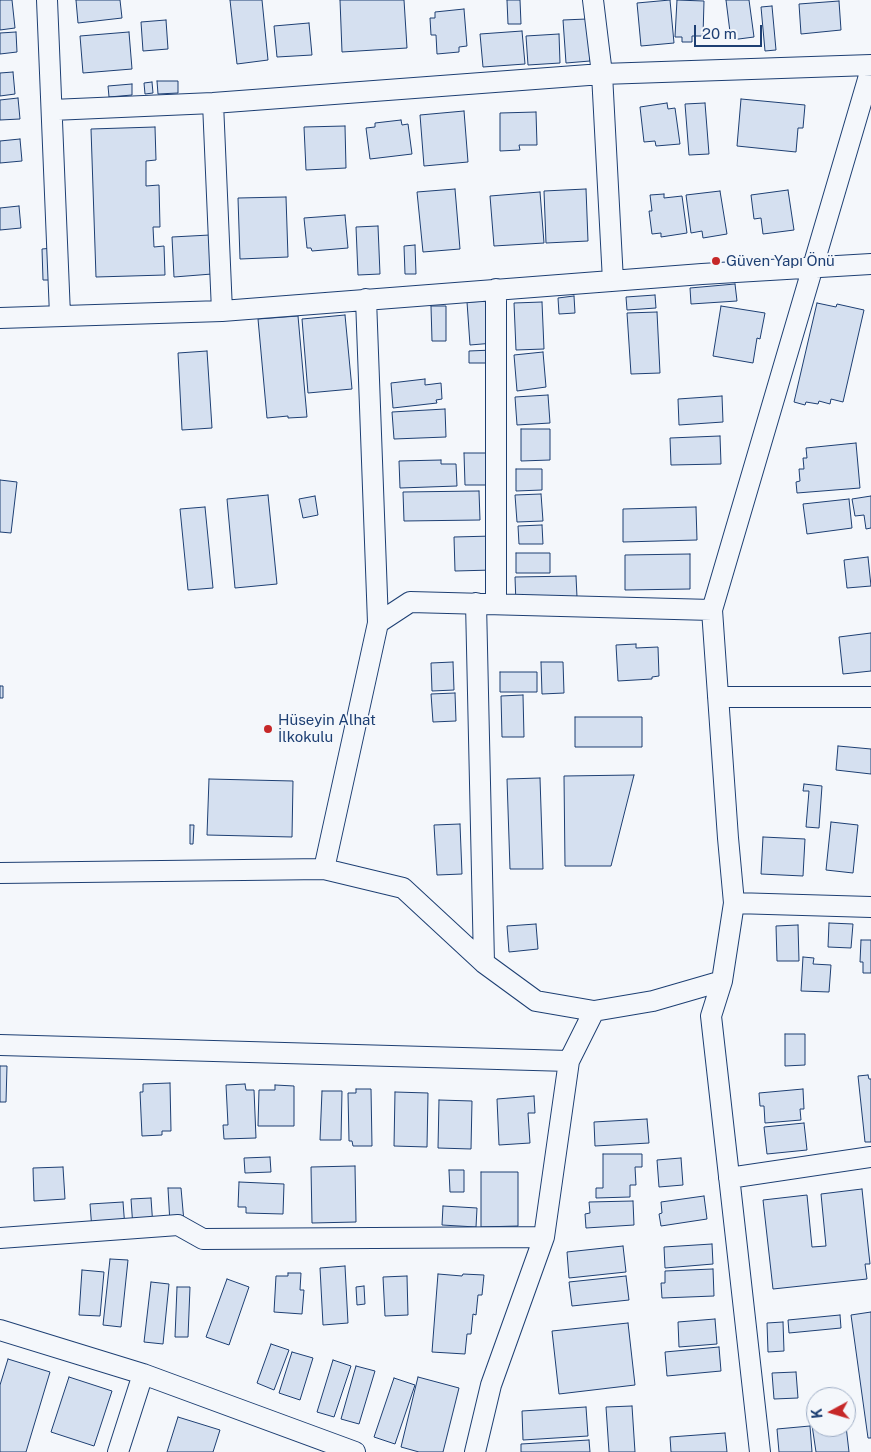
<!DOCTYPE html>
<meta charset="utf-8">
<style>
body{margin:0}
#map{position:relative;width:871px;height:1452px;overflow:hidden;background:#f4f7fb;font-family:"Public Sans",sans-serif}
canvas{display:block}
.north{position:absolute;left:806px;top:1387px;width:50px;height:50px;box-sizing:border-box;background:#f4f7fb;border:1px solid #9eadc5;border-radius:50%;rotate:264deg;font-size:14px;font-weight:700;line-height:20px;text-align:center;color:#1d3f73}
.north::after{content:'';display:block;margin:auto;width:18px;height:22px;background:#c62828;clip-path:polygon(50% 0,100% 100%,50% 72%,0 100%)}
.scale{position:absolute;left:694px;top:25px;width:68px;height:22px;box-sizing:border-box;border:2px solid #1d3f73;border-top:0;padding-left:6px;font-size:15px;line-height:18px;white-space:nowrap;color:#1d3f73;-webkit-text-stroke:4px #f4f7fb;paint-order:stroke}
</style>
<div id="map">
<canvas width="871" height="1452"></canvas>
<div class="north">K</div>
<div class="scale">20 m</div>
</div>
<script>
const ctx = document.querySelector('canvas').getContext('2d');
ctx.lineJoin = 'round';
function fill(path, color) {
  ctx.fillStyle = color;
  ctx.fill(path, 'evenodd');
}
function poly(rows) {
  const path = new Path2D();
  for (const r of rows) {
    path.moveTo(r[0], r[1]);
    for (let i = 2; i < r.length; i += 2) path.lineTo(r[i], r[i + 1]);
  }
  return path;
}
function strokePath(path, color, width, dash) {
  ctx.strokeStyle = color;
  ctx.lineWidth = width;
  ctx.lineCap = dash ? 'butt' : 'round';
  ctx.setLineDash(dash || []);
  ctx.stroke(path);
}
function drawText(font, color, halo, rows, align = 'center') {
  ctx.font = font + ' "Public Sans",sans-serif';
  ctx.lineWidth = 4;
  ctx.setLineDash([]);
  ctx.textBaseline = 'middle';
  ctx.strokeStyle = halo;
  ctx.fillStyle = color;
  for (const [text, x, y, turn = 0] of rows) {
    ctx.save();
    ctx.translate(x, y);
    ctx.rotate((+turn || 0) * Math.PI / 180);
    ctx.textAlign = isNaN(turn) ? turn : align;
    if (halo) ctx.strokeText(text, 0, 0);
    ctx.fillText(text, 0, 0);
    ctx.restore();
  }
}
const building = poly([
 [0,0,12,0,15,28,0,30,0,0],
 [76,0,120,0,122,18,78,23,76,0],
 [230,0,262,0,268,60,237,64,230,0],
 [340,0,404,0,407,48,342,52,340,0],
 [507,0,520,0,521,24,508,24,507,0],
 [670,0,674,43,641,46,637,3,670,0],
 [677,0,704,1,703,36,692,36,692,42,682,42,682,37,675,37,677,0],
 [726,0,749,0,754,37,731,40,726,0],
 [839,1,841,30,801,34,799,4,839,1],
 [772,6,776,50,765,51,761,7,772,6],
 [464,9,467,46,459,47,459,52,437,54,436,35,431,35,430,18,435,18,435,12,464,9],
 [587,19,590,61,566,63,563,20,587,19],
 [166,20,168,49,143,51,141,22,166,20],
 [309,23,312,55,277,57,274,26,309,23],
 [522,31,525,64,483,67,480,34,522,31],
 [16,32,17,52,0,54,0,33,16,32],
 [129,32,132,69,83,73,80,36,129,32],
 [559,34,560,63,528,65,526,36,559,34],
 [13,72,15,94,0,96,0,73,13,72],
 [157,81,178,81,178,93,158,94,157,81],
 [152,82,153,93,145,94,144,83,152,82],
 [132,84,132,95,109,97,108,86,132,84],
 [18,98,20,119,0,120,0,100,18,98],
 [741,99,805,105,803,128,798,128,796,152,737,146,741,99],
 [667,103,668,109,675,108,680,144,656,146,655,141,644,142,640,107,667,103],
 [705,103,709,154,689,155,685,104,705,103],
 [464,111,468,162,424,166,420,115,464,111],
 [536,112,537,145,519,145,520,150,500,151,500,113,536,112],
 [401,120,402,125,408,124,412,154,370,159,366,128,375,127,375,123,401,120],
 [345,126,346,168,306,170,304,127,345,126],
 [155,127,156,160,146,161,146,186,159,185,160,227,153,227,154,247,164,246,165,275,96,277,91,129,155,127],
 [20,139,22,161,0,163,0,141,20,139],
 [455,189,460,249,423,252,417,192,455,189],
 [586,189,588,241,546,243,544,191,586,189],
 [788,190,794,230,763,234,761,218,754,219,751,195,788,190],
 [720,191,727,234,703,238,702,231,691,233,686,195,720,191],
 [540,192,544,243,494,246,490,196,540,192],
 [664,194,664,198,682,196,687,233,661,237,661,233,652,234,649,211,652,211,650,195,664,194],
 [286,197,288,257,240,259,238,198,286,197],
 [19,206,21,228,0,230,0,208,19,206],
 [345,215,348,248,312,251,311,248,307,248,304,218,345,215],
 [378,226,380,274,358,275,356,227,378,226],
 [210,235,212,274,174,277,172,237,210,235],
 [415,245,416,274,405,274,404,246,415,245],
 [53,248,54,280,43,280,42,249,53,248],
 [735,284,737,301,691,304,690,288,735,284],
 [655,295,656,308,627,310,626,297,655,295],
 [574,296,575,313,559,314,558,298,574,296],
 [491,301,494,343,470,345,467,302,491,301],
 [542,302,544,349,516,350,514,303,542,302],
 [817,303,836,307,837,304,864,310,843,402,831,399,830,404,819,401,818,404,806,402,805,405,794,402,817,303],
 [431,306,446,306,446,341,432,341,431,306],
 [721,306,765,313,760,339,757,338,753,363,713,356,721,306],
 [657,312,660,373,631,374,627,313,657,312],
 [345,315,352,389,308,393,302,319,345,315],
 [298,316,307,417,288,418,288,416,267,418,258,319,298,316],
 [493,350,493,363,469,363,469,351,493,350],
 [207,351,212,428,182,430,178,353,207,351],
 [543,352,546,387,517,391,514,355,543,352],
 [425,379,425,385,441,383,442,399,436,400,437,403,393,408,391,383,425,379],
 [548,395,550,423,517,425,515,397,548,395],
 [722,396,723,422,679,425,678,399,722,396],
 [445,409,446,437,394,439,392,412,445,409],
 [521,429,550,429,550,460,521,461,521,429],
 [720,436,721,464,671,465,670,438,720,436],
 [856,443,860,488,797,493,796,482,800,481,799,469,804,469,803,458,807,458,806,448,856,443],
 [464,453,492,453,492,485,465,485,464,453],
 [441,460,441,464,456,464,457,486,400,488,399,461,441,460],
 [516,469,542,469,542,490,516,491,516,469],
 [0,480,17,482,11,533,0,532,0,480],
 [479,491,480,520,404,521,403,492,479,491],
 [541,494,543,521,517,522,515,495,541,494],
 [268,495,277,584,235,588,227,499,268,495],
 [315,496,318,515,303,518,299,499,315,496],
 [871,496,871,528,866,529,864,515,855,516,852,499,871,496],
 [849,499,852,528,807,534,803,504,849,499],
 [205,507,213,588,188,590,180,509,205,507],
 [696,507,697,540,623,542,623,509,696,507],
 [542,525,543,544,519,544,518,526,542,525],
 [493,536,493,570,455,571,454,537,493,536],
 [516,553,550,553,550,573,516,573,516,553],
 [690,554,690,589,625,590,625,555,690,554],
 [868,557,871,586,847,588,844,560,868,557],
 [576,576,577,597,516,604,515,577,576,576],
 [871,633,871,671,843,674,839,637,871,633],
 [636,644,636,648,658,647,659,676,652,677,652,679,618,681,616,645,636,644],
 [453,662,454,690,432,691,431,663,453,662],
 [541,662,563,662,564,693,542,694,541,662],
 [500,672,537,672,537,692,500,692,500,672],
 [0,686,3,686,3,698,0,698,0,686],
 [455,693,456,721,433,722,431,694,455,693],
 [523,695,524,737,502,737,501,696,523,695],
 [575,717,642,717,642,747,575,747,575,717],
 [838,746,871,749,871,774,836,770,838,746],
 [634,775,611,866,565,866,564,776,634,775],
 [540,778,543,869,510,869,507,779,540,778],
 [209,779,293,781,292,837,207,835,209,779],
 [804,784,822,786,819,828,806,827,809,791,803,791,804,784],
 [831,822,858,825,853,873,826,870,831,822],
 [460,824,462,874,437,875,434,825,460,824],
 [190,825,194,825,193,844,190,844,190,825],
 [763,837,805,839,803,876,761,874,763,837],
 [829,923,853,924,851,948,828,947,829,923],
 [536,924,538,949,509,952,507,926,536,924],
 [798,925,799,961,777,961,776,926,798,925],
 [861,940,871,940,871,973,863,973,863,962,860,962,861,940],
 [803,957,814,958,813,964,831,965,829,992,801,991,803,957],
 [785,1034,805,1034,805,1065,785,1066,785,1034],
 [0,1066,7,1066,6,1102,0,1102,0,1066],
 [868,1075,869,1079,871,1079,871,1142,865,1142,858,1076,868,1075],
 [170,1083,171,1131,162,1131,162,1135,142,1136,140,1092,143,1092,143,1084,170,1083],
 [245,1084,246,1090,254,1090,256,1138,224,1139,223,1125,228,1125,226,1085,245,1084],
 [275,1085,294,1086,294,1126,258,1126,259,1090,275,1090,275,1085],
 [356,1089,371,1089,372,1146,353,1146,352,1141,349,1141,348,1093,356,1093,356,1089],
 [803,1089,804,1109,800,1109,801,1120,765,1123,764,1106,760,1106,759,1093,803,1089],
 [322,1091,342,1091,341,1140,320,1140,322,1091],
 [395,1092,428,1093,427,1147,394,1146,395,1092],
 [534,1096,535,1113,528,1113,530,1143,499,1145,497,1099,534,1096],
 [439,1100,472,1101,471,1149,438,1148,439,1100],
 [647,1119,649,1143,595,1146,594,1122,647,1119],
 [804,1123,807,1150,767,1154,764,1127,804,1123],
 [603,1154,642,1154,642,1167,635,1167,636,1185,630,1185,630,1197,596,1198,596,1188,603,1188,603,1154],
 [270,1157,271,1172,245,1173,244,1158,270,1157],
 [681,1158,683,1185,659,1187,657,1160,681,1158],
 [355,1166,356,1222,312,1223,311,1167,355,1166],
 [63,1167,65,1199,34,1201,33,1168,63,1167],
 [449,1170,464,1170,464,1192,450,1192,449,1170],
 [481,1172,518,1172,518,1226,481,1227,481,1172],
 [239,1182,284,1184,283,1214,246,1213,246,1207,238,1207,239,1182],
 [168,1188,181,1188,184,1222,170,1224,168,1188],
 [862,1189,870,1264,865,1264,867,1279,773,1289,763,1200,807,1195,812,1247,826,1246,821,1194,862,1189],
 [704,1196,707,1219,661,1226,659,1214,662,1213,661,1202,704,1196],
 [151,1198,153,1227,133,1228,131,1199,151,1198],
 [633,1201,634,1225,586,1228,585,1214,590,1213,589,1202,633,1201],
 [123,1202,125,1228,92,1230,90,1204,123,1202],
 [443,1206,477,1208,476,1227,442,1225,443,1206],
 [712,1244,713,1264,665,1268,664,1247,712,1244],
 [623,1246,626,1272,569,1278,567,1252,623,1246],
 [110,1259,128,1260,121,1327,103,1325,110,1259],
 [345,1266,348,1323,323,1325,320,1268,345,1266],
 [713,1269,714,1296,662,1298,661,1283,665,1283,665,1271,713,1269],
 [82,1270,104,1272,100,1316,79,1315,82,1270],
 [288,1273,301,1273,300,1290,304,1290,302,1314,274,1312,276,1276,288,1276,288,1273],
 [438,1274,462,1276,463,1274,484,1275,482,1295,478,1295,476,1315,473,1314,471,1334,467,1334,465,1354,432,1352,438,1274],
 [407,1276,408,1315,385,1316,383,1277,407,1276],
 [626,1276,629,1300,572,1306,569,1282,626,1276],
 [227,1279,249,1287,229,1345,206,1337,227,1279],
 [151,1282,169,1284,163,1344,144,1342,151,1282],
 [364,1286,365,1304,357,1305,356,1287,364,1286],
 [177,1287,190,1287,188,1337,175,1337,177,1287],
 [871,1312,871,1438,868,1438,851,1315,871,1312],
 [840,1315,841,1328,789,1333,788,1320,840,1315],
 [715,1319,717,1344,679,1347,678,1322,715,1319],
 [783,1322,784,1351,768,1352,767,1323,783,1322],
 [628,1323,635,1385,559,1394,552,1331,628,1323],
 [271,1344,289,1350,274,1390,257,1383,271,1344],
 [719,1347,721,1371,667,1376,665,1352,719,1347],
 [292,1352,313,1358,300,1400,279,1393,292,1352],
 [8,1359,50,1372,26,1452,0,1452,0,1385,8,1359],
 [333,1360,351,1366,334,1417,317,1412,333,1360],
 [356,1366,375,1371,359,1424,341,1419,356,1366],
 [796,1372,798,1398,774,1399,772,1373,796,1372],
 [69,1377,112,1391,94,1446,51,1432,69,1377],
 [418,1377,459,1388,443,1452,419,1452,401,1447,418,1377],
 [394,1378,415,1385,395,1444,374,1437,394,1378],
 [632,1406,635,1452,609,1452,606,1407,632,1406],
 [586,1407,588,1436,523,1440,522,1411,586,1407],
 [178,1417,220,1430,213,1452,167,1452,178,1417],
 [812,1425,816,1425,816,1427,846,1426,849,1452,816,1452,812,1425],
 [810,1426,812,1452,779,1452,777,1429,810,1426],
 [725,1433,727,1452,671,1452,670,1437,725,1433],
 [589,1440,590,1452,521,1452,521,1444,589,1440]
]);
fill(building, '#d5e0f0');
strokePath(building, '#1d3f73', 1);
const minor = poly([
 [47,0,60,315],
 [593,0,602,74,613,281],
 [213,103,222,311],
 [52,110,213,103,602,74,871,65],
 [366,299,378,623],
 [0,318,222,311,702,274,871,264],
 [476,603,484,963],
 [496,604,496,289],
 [718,697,871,697],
 [324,869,378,623,410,602,712,610],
 [0,873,324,869,403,888,484,963,536,1001,594,1011,653,1001,722,981],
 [734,903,871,907],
 [0,1045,569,1061],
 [729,1178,871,1157],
 [0,1238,178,1225,203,1239,544,1237],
 [0,1330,143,1374,355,1452],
 [118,1452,143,1374],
 [475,1452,491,1385,544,1237,569,1061,594,1011],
 [760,1452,711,1016,722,981,734,903,728,838,712,610,871,69]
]);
strokePath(minor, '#1d3f73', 22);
strokePath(minor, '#f4f7fb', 20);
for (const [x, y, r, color] of [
 [716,261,5,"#c62828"],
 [268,729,5,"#c62828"]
]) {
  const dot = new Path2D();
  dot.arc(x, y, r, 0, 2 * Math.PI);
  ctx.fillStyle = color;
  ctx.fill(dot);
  strokePath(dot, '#f4f7fb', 2);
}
drawText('15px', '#1d3f73', '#f4f7fb', [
 ["Güven Yapı Önü",726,261],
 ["Hüseyin Alhat",278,720],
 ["İlkokulu",278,737]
], 'left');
</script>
